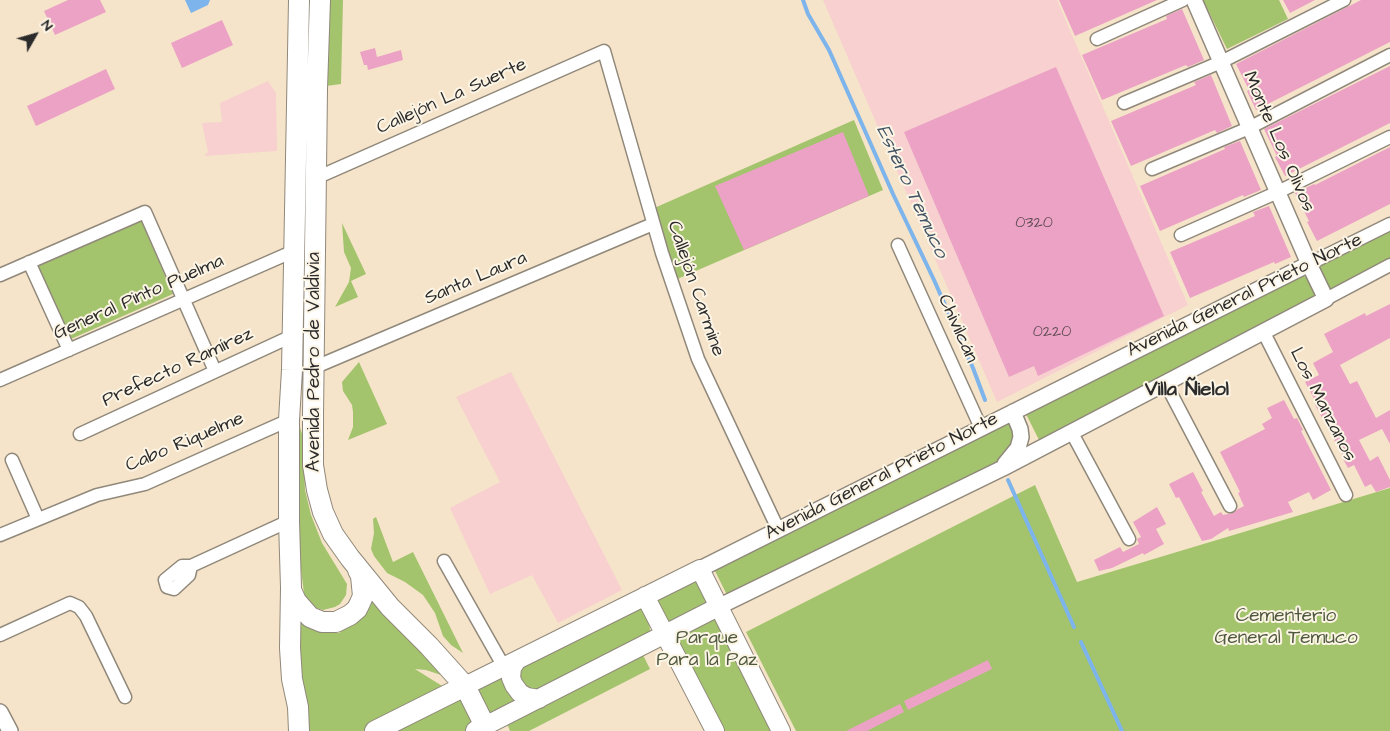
<!DOCTYPE html>
<meta charset="utf-8">
<style>
body{margin:0}
#map{position:relative;width:1390px;height:731px;overflow:hidden;background:#f6e4ca;font-family:"Architects Daughter",sans-serif}
canvas{display:block}
.north{position:absolute;left:10px;top:10px;width:50px;height:50px;-webkit-text-stroke:4px #fcf5e5;paint-order:stroke;rotate:52deg;font-size:14px;font-weight:700;line-height:20px;text-align:center;color:#2b2b2b}
.north::after{content:'';display:block;margin:auto;width:18px;height:22px;background:#2b2b2b;clip-path:polygon(50% 0,100% 100%,50% 72%,0 100%)}
</style>
<div id="map">
<canvas width="1390" height="731"></canvas>
<div class="north">N</div>
</div>
<script>
const ctx = document.querySelector('canvas').getContext('2d');
ctx.lineJoin = 'round';
function fill(path, color) {
  ctx.fillStyle = color;
  ctx.fill(path, 'evenodd');
}
function poly(rows) {
  const path = new Path2D();
  for (const r of rows) {
    path.moveTo(r[0], r[1]);
    for (let i = 2; i < r.length; i += 2) path.lineTo(r[i], r[i + 1]);
  }
  return path;
}
function strokePath(path, color, width, dash) {
  ctx.strokeStyle = color;
  ctx.lineWidth = width;
  ctx.lineCap = dash ? 'butt' : 'round';
  ctx.setLineDash(dash || []);
  ctx.stroke(path);
}
function drawText(font, color, halo, rows, align = 'center') {
  ctx.font = font + ' "Architects Daughter",sans-serif';
  ctx.lineWidth = 4;
  ctx.setLineDash([]);
  ctx.textBaseline = 'middle';
  ctx.strokeStyle = halo;
  ctx.fillStyle = color;
  for (const [text, x, y, turn = 0] of rows) {
    ctx.save();
    ctx.translate(x, y);
    ctx.rotate((+turn || 0) * Math.PI / 180);
    ctx.textAlign = isNaN(turn) ? turn : align;
    if (halo) ctx.strokeText(text, 0, 0);
    ctx.fillText(text, 0, 0);
    ctx.restore();
  }
}
fill(poly([
 [823,0,1057,0,1188,305,997,402],
 [268,81,276,93,277,151,204,156,208,152,202,123,222,122,220,103],
 [511,372,622,590,558,623,532,575,490,594,450,508,500,482,456,397]
]), '#f7d0cf');
fill(poly([
 [329,0,343,0,341,84,326,86],
 [1203,0,1279,0,1288,19,1227,49],
 [854,120,883,190,675,280,652,209],
 [141,220,173,294,71,339,38,266],
 [342,223,366,274,351,281,358,297,335,307,349,282,351,268,344,252],
 [1390,228,1390,262,1328,294,1314,266],
 [1300,276,1307,277,1315,284,1316,295,1313,302,1180,371,1039,440,1026,414],
 [359,362,387,424,348,440,353,427,353,412,352,405,343,391,342,382],
 [295,411,303,437,305,490,311,515,322,543,347,584,346,595,340,604,335,607,323,610,311,606,305,601,299,554],
 [1013,420,1017,433,1007,460,729,599,713,567],
 [1035,485,1077,582,1390,488,1390,731,796,731,746,632],
 [376,517,393,562,413,552,463,653,451,645,443,636,435,613,423,595,405,582,387,573,374,556,371,549,374,533,373,519],
 [696,576,711,608,670,629,653,597],
 [369,595,450,678,426,670,415,669,447,689,363,731,304,731,293,616,323,633,339,633,362,617],
 [640,607,649,622,651,638,489,720,474,688],
 [716,613,774,731,722,731,671,637],
 [641,651,650,669,529,731,510,731,506,721],
 [460,695,476,727,467,731,389,731]
]), '#a3c46d');
fill(poly([
 [185,0,210,0,208,5,191,13]
]), '#7cb4eb');
strokePath(poly([
 [803,0,808,14,829,50,893,194,934,280,973,368,985,400],
 [1008,480,1074,627],
 [1081,642,1122,731]
]), '#7cb4eb', 4);
fill(poly([
 [68,0,100,0,106,12,55,35,44,11],
 [1059,0,1157,0,1075,36],
 [1283,0,1315,0,1290,13],
 [1361,0,1390,0,1390,42,1256,110,1247,91,1249,90,1236,64],
 [1182,9,1204,60,1188,67,1186,65,1102,100,1082,55,1167,19,1166,16],
 [222,20,233,45,182,68,171,43],
 [375,48,377,57,401,50,403,60,368,70,367,65,364,65,360,52],
 [1390,66,1390,123,1285,176,1275,157,1277,156,1264,129],
 [1056,67,1164,316,1038,376,1034,366,1009,377,904,132],
 [106,69,115,89,36,126,27,106],
 [1211,75,1232,126,1217,133,1215,130,1131,166,1111,121,1196,85,1194,82],
 [843,132,869,196,744,250,715,186],
 [1240,141,1261,190,1244,197,1243,195,1160,231,1140,186,1225,149,1224,147],
 [1390,147,1390,204,1317,241,1307,222,1309,221,1295,193,1314,184,1315,185],
 [1269,206,1291,257,1275,264,1274,262,1190,298,1170,252,1255,216,1253,212],
 [1390,304,1390,338,1340,365,1350,384,1357,381,1376,418,1390,410,1390,444,1382,429,1359,440,1370,461,1378,456,1390,480,1390,487,1376,492,1371,484,1365,487,1354,465,1348,468,1342,457,1343,456,1315,405,1317,404,1305,382,1319,375,1313,363,1333,352,1324,334,1365,313,1366,316],
 [1284,400,1294,419,1297,418,1303,430,1301,431,1331,490,1313,500,1309,492,1288,502,1293,512,1229,531,1228,528,1211,539,1202,541,1179,497,1176,498,1169,484,1193,472,1203,491,1201,492,1214,516,1221,512,1223,515,1233,513,1238,509,1244,506,1238,493,1240,492,1220,452,1265,429,1262,424,1272,418,1267,408],
 [1157,507,1166,524,1156,529,1164,544,1144,555,1143,553,1112,568,1099,571,1094,560,1120,547,1123,552,1139,544,1137,539,1141,537,1133,522],
 [988,660,992,669,908,710,904,701],
 [900,704,904,712,867,731,846,731]
]), '#eba2c4');
const minor = poly([
 [1097,39,1183,0],
 [1124,103,1221,62,1344,0],
 [1152,169,1249,128,1390,55],
 [316,178,604,51,662,253,698,359,778,529],
 [1181,235,1278,192,1390,137],
 [898,245,981,428],
 [29,262,69,350],
 [1309,264,1390,224],
 [0,275,145,212,215,371],
 [1326,299,1390,265],
 [1264,333,1346,495],
 [313,368,653,224],
 [0,380,294,251],
 [1166,384,1230,506],
 [1072,433,1129,539],
 [80,434,292,336],
 [12,460,38,519],
 [0,535,97,495,145,484,289,420],
 [444,561,504,667],
 [191,566,189,575,174,589,167,587,165,580,182,566,191,566,289,521],
 [0,635,70,603,79,607,86,616,125,697]
]);
const tertiary = poly([
 [1005,464,1018,448,1021,437,1020,429,1013,412],
 [700,569,1309,264],
 [718,607,1003,468,1326,299,1309,264,1194,0],
 [0,712,10,731]
]);
const secondary = poly([
 [645,596,715,731],
 [517,660,512,668,511,678,514,685,520,693,527,697,539,699],
 [465,686,700,569,781,731],
 [485,726,718,607]
]);
const primary = poly([
 [320,0,317,89,313,415,313,465,317,490,323,512,333,534,350,558,390,607,429,646,465,686,485,726,476,731],
 [291,590,296,601,310,617,322,622,336,622,350,615,357,609,360,603,363,596,361,576,358,570],
 [299,731,298,707,292,679,290,648,291,588,289,521,289,420,292,370,299,0],
 [375,731,465,686]
]);
strokePath(minor, '#90887a', 15);
strokePath(tertiary, '#90887a', 18);
strokePath(secondary, '#90887a', 20);
strokePath(primary, '#90887a', 22);
strokePath(minor, '#fff', 12);
strokePath(tertiary, '#fff', 15);
strokePath(secondary, '#fff', 18);
strokePath(primary, '#fff', 20);
drawText('16px', '#5b4951', null, [
 ["0320",1034,224],
 ["0220",1052,333]
]);
drawText('19px', '#2b2b2b', '#fcf5e5', [
 ["Callejón La Suerte",452,97,-24],
 ["Monte Los Olivos",1278,142,66],
 ["Santa Laura",476,279,-23],
 ["Callejón Carmine",695,289,71],
 ["Avenida General Prieto Norte",1245,296,-26],
 ["General Pinto Puelma",139,298,-24],
 ["Chivilcán",957,329,66],
 ["Avenida Pedro de Valdivia",315,362,-90],
 ["Prefecto Ramírez",178,368,-25],
 ["Los Manzanos",1322,405,63],
 ["Cabo Riquelme",185,443,-23],
 ["Avenida General Prieto Norte",882,477,-27]
]);
drawText('19px', '#4f593f', '#fcf5e5', [
 ["Cementerio",1286,617],
 ["General Temuco",1286,639],
 ["Parque",707,639],
 ["Para la Paz",707,661]
]);
drawText('italic 20px', '#435465', '#fcf5e5', [
 ["Estero Temuco",911,192,65]
]);
drawText('bold 20px', '#2b2b2b', '#fcf5e5', [
 ["Villa Ñielol",1187,391]
]);
</script>
